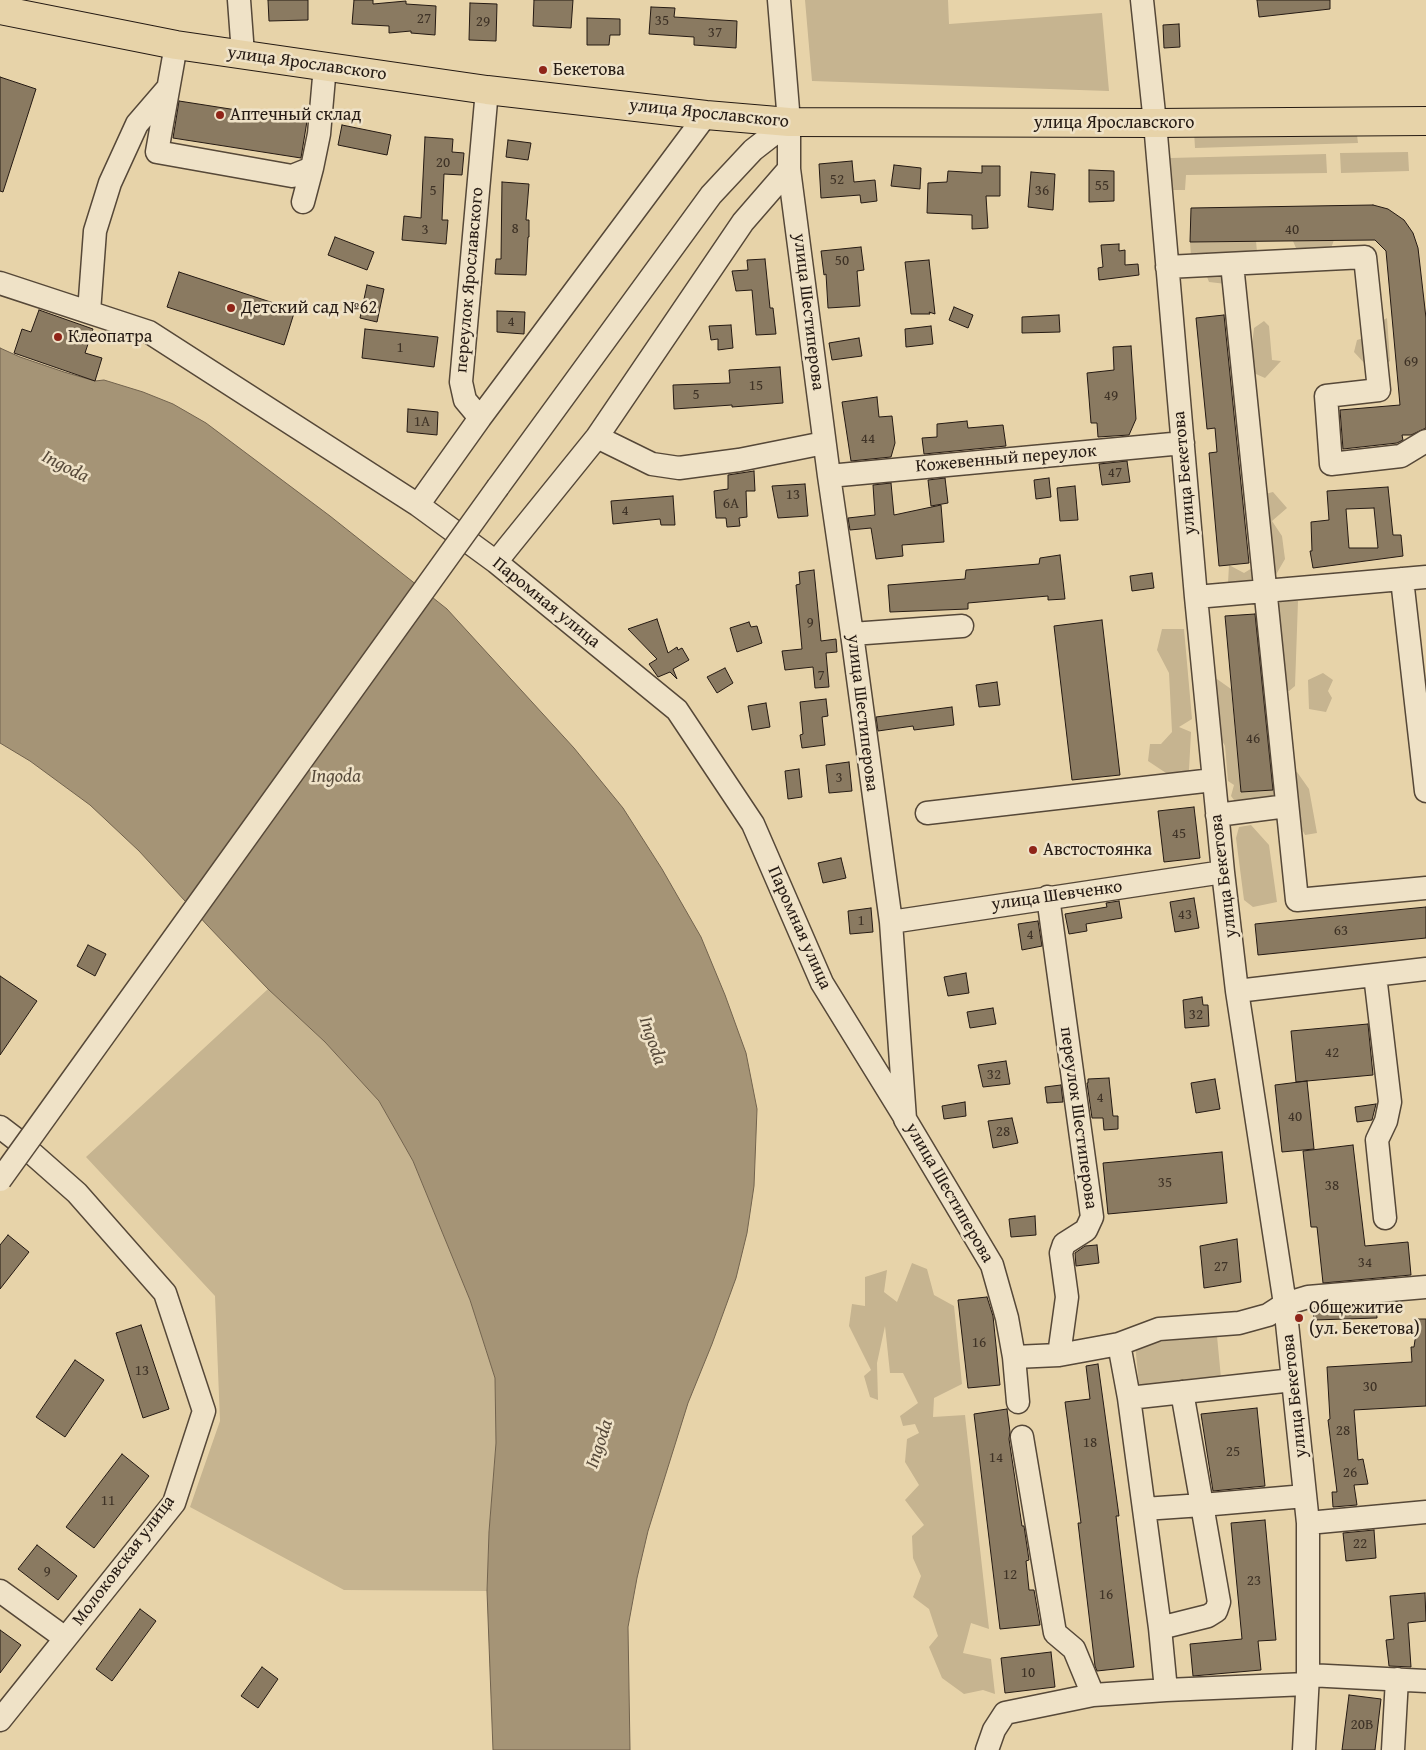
<!DOCTYPE html>
<meta charset="utf-8">
<style>
body{margin:0}
canvas{display:block;background:#e7d3a9}
</style>
<canvas width="1426" height="1750"></canvas>
<script>
const ctx = document.querySelector('canvas').getContext('2d');
ctx.lineJoin = 'round';
function fill(path, color) {
  ctx.fillStyle = color;
  ctx.fill(path, 'evenodd');
}
function poly(rows) {
  const path = new Path2D();
  for (const r of rows) {
    path.moveTo(r[0], r[1]);
    for (let i = 2; i < r.length; i += 2) path.lineTo(r[i], r[i + 1]);
  }
  return path;
}
function strokePath(path, color, width, dash) {
  ctx.strokeStyle = color;
  ctx.lineWidth = width;
  ctx.lineCap = dash ? 'butt' : 'round';
  ctx.setLineDash(dash || []);
  ctx.stroke(path);
}
function drawText(font, color, halo, rows, align = 'center') {
  ctx.font = font + ' "Gentium Book Plus",serif';
  ctx.lineWidth = 5;
  ctx.setLineDash([]);
  ctx.textBaseline = 'middle';
  ctx.strokeStyle = halo;
  ctx.fillStyle = color;
  for (const [text, x, y, turn = 0] of rows) {
    ctx.save();
    ctx.translate(x, y);
    ctx.rotate((+turn || 0) * Math.PI / 180);
    ctx.textAlign = isNaN(turn) ? turn : align;
    if (halo) ctx.strokeText(text, 0, 0);
    ctx.fillText(text, 0, 0);
    ctx.restore();
  }
}
fill(poly([
 [805,0,948,0,949,24,1102,13,1109,91,812,81],
 [1194,131,1357,135,1358,143,1195,148],
 [1408,152,1409,171,1341,173,1340,153],
 [1326,154,1327,173,1186,175,1185,190,1171,190,1170,158],
 [1334,240,1327,259,1301,260,1293,241],
 [1256,241,1257,252,1241,272,1246,283,1235,285,1209,282,1204,269,1191,256,1190,242],
 [1387,318,1390,361,1377,369,1366,365,1354,352,1357,340,1367,337,1372,326],
 [1264,321,1269,326,1272,360,1281,361,1265,378,1249,371,1254,328],
 [1273,492,1287,508,1272,521,1282,536,1285,559,1270,585,1249,592,1228,583,1229,565,1244,573,1257,565,1265,494],
 [1287,596,1298,601,1295,686,1289,691,1282,689,1259,603,1278,604],
 [1162,629,1184,629,1192,719,1179,727,1191,732,1189,770,1196,775,1173,791,1166,773,1148,761,1150,744,1161,744,1172,732,1169,673,1157,650],
 [1323,673,1333,680,1328,691,1332,698,1326,712,1309,709,1308,680],
 [1217,679,1231,689,1241,792,1275,789,1297,772,1309,789,1317,833,1305,835,1298,821,1276,801,1234,800,1231,796,1234,785,1228,781,1225,746,1215,728,1213,685],
 [1251,825,1269,845,1277,902,1253,907,1244,900,1236,838,1239,827],
 [268,989,325,1042,379,1101,413,1161,470,1300,495,1378,496,1443,489,1532,487,1591,344,1590,190,1507,220,1421,215,1296,86,1157],
 [912,1263,927,1269,934,1295,954,1306,962,1384,934,1398,933,1417,965,1415,989,1629,971,1623,963,1653,991,1659,995,1694,983,1690,964,1694,942,1678,929,1647,938,1636,929,1609,913,1597,921,1576,913,1558,912,1536,924,1525,905,1500,919,1485,905,1462,907,1439,919,1433,915,1424,903,1426,900,1416,918,1403,903,1373,890,1373,885,1326,877,1363,878,1400,870,1397,864,1376,871,1370,849,1326,852,1304,865,1306,865,1277,887,1270,884,1292,897,1302],
 [1217,1336,1221,1378,1139,1385,1135,1344]
]), '#c6b490');
const water = poly([
 [0,348,20,357,64,372,95,381,104,380,143,392,173,404,206,423,330,516,447,609,574,748,623,808,662,869,701,937,725,995,746,1053,757,1109,754,1186,747,1233,736,1278,712,1344,688,1403,648,1531,637,1578,628,1627,630,1750,493,1750,487,1591,489,1532,496,1443,495,1378,470,1300,413,1161,379,1101,325,1042,268,989,208,926,139,851,90,805,30,761,0,743,0,348]
]);
fill(water, '#a59476');
strokePath(water, '#72634e', 1);
const building = poly([
 [268,0,308,0,308,20,269,21,268,0],
 [354,0,373,0,373,4,406,1,406,4,436,6,435,35,411,33,411,31,389,33,389,26,352,24,354,0],
 [534,0,573,0,571,28,533,26,534,0],
 [1257,0,1330,0,1330,9,1259,17,1257,0],
 [470,3,497,4,496,41,469,40,470,3],
 [651,7,675,8,674,17,737,21,736,48,694,45,694,37,649,34,651,7],
 [587,18,620,19,620,35,610,35,609,45,587,45,587,18],
 [1179,24,1180,47,1164,48,1163,25,1179,24],
 [0,77,36,89,3,192,0,191,0,77],
 [179,101,307,121,301,158,173,138,179,101],
 [342,125,391,135,387,155,338,145,342,125],
 [425,137,453,139,452,152,464,153,462,175,444,174,442,220,448,220,446,244,402,240,404,216,421,218,425,137],
 [508,140,531,143,528,160,506,157,508,140],
 [852,161,854,182,875,180,877,201,861,203,860,195,821,198,819,164,852,161],
 [894,165,921,168,920,189,891,186,894,165],
 [982,166,1000,166,1000,196,986,196,988,228,972,229,972,215,927,213,928,183,947,182,948,171,982,173,982,166],
 [1089,170,1114,171,1114,201,1089,202,1089,170],
 [1031,172,1055,174,1053,210,1028,207,1031,172],
 [502,182,529,184,526,220,529,220,529,237,528,237,526,275,495,274,496,259,501,259,502,182],
 [1373,205,1388,209,1404,220,1413,233,1418,248,1426,318,1426,428,1411,435,1402,435,1403,440,1397,443,1343,449,1340,410,1400,405,1386,251,1375,240,1190,242,1191,208,1373,205],
 [335,237,374,252,367,270,328,255,335,237],
 [1119,244,1119,251,1125,250,1125,265,1138,264,1139,275,1099,280,1098,268,1103,267,1101,245,1119,244],
 [861,247,864,270,857,271,860,306,828,308,826,274,824,275,821,251,861,247],
 [765,259,770,308,773,308,776,334,756,335,752,290,736,291,732,271,748,270,747,260,765,259],
 [929,260,935,314,929,312,930,314,911,314,905,262,929,260],
 [179,272,295,310,284,345,167,307,179,272],
 [367,285,384,289,377,322,360,318,367,285],
 [954,307,973,315,968,328,949,320,954,307],
 [39,310,93,329,85,353,102,358,95,381,14,353,22,329,31,332,39,310],
 [497,311,525,312,524,334,497,332,497,311],
 [1059,315,1060,332,1022,333,1022,317,1059,315],
 [1224,315,1249,563,1219,566,1209,453,1217,452,1215,428,1207,429,1196,318,1224,315],
 [731,325,733,348,718,350,718,339,711,340,709,326,731,325],
 [931,326,933,344,906,347,905,329,931,326],
 [365,329,438,337,434,367,362,358,365,329],
 [859,338,862,356,832,360,829,343,859,338],
 [1131,346,1136,419,1129,435,1098,437,1097,423,1091,423,1087,373,1114,370,1113,347,1131,346],
 [780,367,783,403,732,407,732,405,674,409,673,385,730,383,729,370,780,367],
 [877,397,879,417,892,416,895,443,891,457,851,461,842,402,877,397],
 [408,409,438,412,437,435,407,432,408,409],
 [967,421,968,428,1003,425,1006,446,924,454,922,438,937,437,937,424,967,421],
 [1127,461,1130,482,1102,485,1099,464,1127,461],
 [754,471,755,491,746,491,747,517,739,518,740,526,727,527,726,518,716,518,714,491,728,489,728,475,754,471],
 [945,478,948,503,931,506,928,480,945,478],
 [1049,478,1051,497,1036,499,1034,480,1049,478],
 [891,483,894,515,941,505,944,542,902,545,903,556,876,559,871,528,850,530,848,518,875,515,873,485,891,483],
 [805,484,808,516,778,518,772,486,805,484],
 [1075,486,1078,520,1060,521,1057,488,1075,486],
 [1388,487,1393,535,1401,535,1403,556,1313,568,1310,551,1312,551,1311,522,1329,520,1327,491,1388,487],
 [1374,508,1378,548,1349,548,1346,509,1374,508],
 [673,496,675,525,661,525,660,519,613,524,611,501,673,496],
 [1060,555,1065,599,1048,600,1048,596,968,603,968,609,890,612,888,585,965,579,966,570,1039,564,1040,558,1060,555],
 [814,570,821,641,836,639,837,652,826,653,829,687,815,688,813,667,785,670,782,651,802,649,796,585,800,584,799,572,814,570],
 [1152,573,1154,588,1132,591,1130,576,1152,573],
 [1255,614,1273,790,1241,792,1225,616,1255,614],
 [657,619,668,653,677,647,678,650,682,648,689,660,673,669,677,679,670,672,658,677,649,664,657,659,628,629,657,619],
 [1102,620,1120,775,1072,780,1054,626,1102,620],
 [749,622,751,627,757,626,762,643,737,652,730,628,749,622],
 [725,668,733,683,717,693,707,677,725,668],
 [997,682,1000,705,979,707,976,685,997,682],
 [826,699,828,716,822,717,825,745,802,748,800,735,803,734,800,702,826,699],
 [766,703,770,727,752,730,748,706,766,703],
 [952,707,954,725,914,730,913,726,878,731,876,717,952,707],
 [849,762,852,791,829,793,826,765,849,762],
 [799,769,802,797,788,799,785,771,799,769],
 [1194,807,1200,858,1164,862,1158,811,1194,807],
 [841,858,846,878,823,883,818,863,841,858],
 [1194,898,1199,928,1175,932,1170,902,1194,898],
 [1119,901,1122,918,1086,924,1087,931,1069,934,1065,914,1107,907,1106,903,1119,901],
 [1426,907,1426,938,1258,955,1255,924,1426,907],
 [871,908,873,932,850,934,848,911,871,908],
 [1038,921,1042,946,1022,950,1018,924,1038,921],
 [88,945,106,954,95,976,77,966,88,945],
 [966,973,969,993,948,996,944,977,966,973],
 [0,976,37,1001,0,1055,0,976],
 [1202,997,1203,1005,1208,1005,1209,1026,1185,1028,1183,1000,1202,997],
 [993,1008,996,1024,970,1028,967,1012,993,1008],
 [1368,1024,1373,1075,1296,1082,1291,1031,1368,1024],
 [1006,1061,1010,1084,983,1087,978,1065,1006,1061],
 [1109,1078,1113,1116,1118,1116,1118,1129,1104,1130,1103,1118,1092,1118,1087,1083,1088,1083,1088,1079,1109,1078],
 [1215,1079,1220,1109,1196,1113,1191,1083,1215,1079],
 [1307,1081,1314,1149,1282,1152,1275,1085,1307,1081],
 [1061,1085,1063,1102,1047,1103,1045,1087,1061,1085],
 [965,1102,966,1116,944,1119,942,1106,965,1102],
 [1376,1104,1372,1120,1357,1122,1355,1107,1376,1104],
 [1012,1118,1018,1143,993,1148,988,1121,1012,1118],
 [1353,1145,1365,1246,1408,1242,1411,1275,1323,1283,1317,1227,1311,1227,1303,1151,1353,1145],
 [1222,1152,1227,1203,1108,1214,1103,1163,1222,1152],
 [1035,1216,1036,1235,1011,1237,1009,1219,1035,1216],
 [8,1235,29,1252,0,1289,0,1245,8,1235],
 [1237,1239,1241,1282,1204,1288,1200,1246,1237,1239],
 [1097,1245,1099,1263,1076,1266,1075,1253,1085,1246,1097,1245],
 [987,1297,993,1316,1000,1385,968,1388,958,1300,987,1297],
 [1376,1304,1377,1318,1314,1320,1313,1310,1376,1304],
 [1418,1319,1426,1319,1426,1406,1354,1410,1358,1460,1363,1459,1368,1484,1354,1485,1357,1505,1333,1507,1332,1492,1337,1492,1328,1420,1330,1419,1327,1367,1412,1362,1411,1347,1414,1347,1418,1319],
 [141,1325,169,1409,143,1418,116,1333,141,1325],
 [75,1360,104,1380,65,1437,36,1417,75,1360],
 [1098,1364,1119,1516,1116,1516,1134,1667,1097,1671,1095,1666,1078,1523,1081,1523,1065,1402,1090,1399,1086,1366,1098,1364],
 [1257,1408,1265,1486,1213,1491,1201,1414,1257,1408],
 [1007,1409,1010,1432,1009,1439,1022,1526,1024,1526,1029,1560,1026,1561,1029,1590,1034,1590,1040,1625,1000,1629,974,1414,1007,1409],
 [122,1454,149,1476,94,1548,66,1527,122,1454],
 [1265,1520,1276,1640,1258,1641,1261,1670,1193,1676,1190,1644,1242,1639,1231,1523,1265,1520],
 [1374,1530,1376,1558,1346,1561,1343,1533,1374,1530],
 [37,1545,77,1576,58,1600,18,1569,37,1545],
 [1425,1593,1426,1621,1408,1623,1411,1667,1389,1666,1386,1640,1394,1639,1390,1596,1425,1593],
 [140,1609,156,1621,112,1681,96,1669,140,1609],
 [0,1630,21,1645,0,1673,0,1630],
 [1051,1652,1055,1687,1005,1693,1001,1658,1051,1652],
 [262,1667,278,1679,258,1708,241,1696,262,1667],
 [1349,1695,1381,1699,1375,1750,1342,1750,1349,1695]
]);
fill(building, '#8a7a61');
strokePath(building, '#251a13', 1);
const minor = poly([
 [239,0,243,54],
 [779,0,789,122,789,169,829,476,852,634,891,922,905,1119,992,1265,1007,1318,1014,1357,1018,1402],
 [1142,0,1155,123,1196,597,1223,872,1237,991,1285,1304,1308,1523,1308,1675,1304,1750],
 [176,45,157,152,292,176,312,168,319,134,325,66],
 [303,202,312,168],
 [1232,264,1297,900,1426,888],
 [1167,267,1365,257,1379,390,1326,396,1331,464,1401,456,1426,441],
 [0,283,149,332,418,505,496,562,677,710,753,824,822,983,904,1116],
 [89,312,95,231,110,183,137,124,168,88],
 [480,418,706,115],
 [597,437,652,464,679,468,739,460,824,443],
 [829,476,1183,443],
 [498,487,711,195,753,150,789,122],
 [418,505,480,418,465,400,461,382,487,90],
 [496,562,597,437,743,222,789,169],
 [1402,579,1426,791],
 [1196,597,1426,577],
 [852,634,962,626],
 [927,813,1213,780],
 [1217,815,1287,806],
 [1048,897,1092,1217,1086,1230,1064,1244,1061,1253,1067,1297,1059,1355],
 [891,922,1223,872],
 [1375,975,1390,1102,1386,1121,1377,1140,1385,1218],
 [1237,991,1426,969],
 [0,1127,17,1140,77,1193,165,1293,204,1411,174,1503,0,1720],
 [1119,1344,1159,1329,1239,1323,1268,1315,1285,1304,1308,1297,1426,1287],
 [1014,1357,1059,1355,1119,1344,1129,1398,1160,1628,1166,1690],
 [1129,1398,1293,1380],
 [1022,1437,1055,1633,1074,1649,1093,1695],
 [1144,1509,1202,1505,1182,1392],
 [1308,1523,1426,1512],
 [0,1591,65,1638],
 [1160,1628,1208,1616,1216,1611,1219,1602,1202,1505,1305,1496],
 [1308,1675,1426,1681],
 [987,1750,994,1730,1005,1713,1093,1695,1166,1690,1307,1684],
 [1393,1750,1397,1679]
]);
const major = poly([
 [0,10,176,45,487,90,706,115,789,122,1155,123,1426,121]
]);
strokePath(minor, '#564838', 25);
strokePath(major, '#251a13', 30);
strokePath(minor, '#efe2c7', 22);
strokePath(major, '#e7d3a9', 28);
const minorBridge = poly([
 [0,1180,498,487]
]);
strokePath(minorBridge, '#564838', 25, []);
strokePath(minorBridge, '#efe2c7', 22);
for (const [x, y, r, color] of [
 [543,70,5,"#8f2418"],
 [220,115,5,"#8f2418"],
 [231,308,5,"#8f2418"],
 [58,337,5,"#8f2418"],
 [1033,850,5,"#8f2418"],
 [1299,1318,5,"#8f2418"]
]) {
  const dot = new Path2D();
  dot.arc(x, y, r, 0, 2 * Math.PI);
  ctx.fillStyle = color;
  ctx.fill(dot);
  strokePath(dot, '#efe2c7', 2);
}
drawText('15px', '#3e3226', null, [
 ["27",424,19],
 ["35",662,21],
 ["29",483,22],
 ["37",715,33],
 ["20",443,163],
 ["52",837,180],
 ["55",1102,186],
 ["5",433,191],
 ["36",1042,191],
 ["8",515,229],
 ["3",425,230],
 ["40",1292,230],
 ["50",842,261],
 ["4",511,322],
 ["1",400,348],
 ["69",1411,362],
 ["15",756,386],
 ["5",696,395],
 ["49",1111,396],
 ["1А",422,422],
 ["44",868,439],
 ["47",1115,473],
 ["13",793,495],
 ["6А",731,504],
 ["4",625,511],
 ["9",810,623],
 ["7",821,676],
 ["46",1253,739],
 ["3",839,778],
 ["45",1179,834],
 ["43",1185,915],
 ["1",861,921],
 ["63",1341,931],
 ["4",1030,935],
 ["32",1196,1015],
 ["42",1332,1053],
 ["32",994,1075],
 ["4",1100,1098],
 ["40",1295,1117],
 ["28",1003,1132],
 ["35",1165,1183],
 ["38",1332,1186],
 ["34",1365,1263],
 ["27",1221,1267],
 ["16",979,1343],
 ["13",142,1371],
 ["30",1370,1387],
 ["28",1343,1431],
 ["18",1090,1443],
 ["25",1233,1452],
 ["14",996,1458],
 ["26",1350,1473],
 ["11",108,1501],
 ["22",1360,1544],
 ["9",47,1572],
 ["12",1010,1575],
 ["23",1254,1581],
 ["16",1106,1595],
 ["10",1028,1673],
 ["20В",1362,1725]
]);
drawText('18px', '#251a13', '#efe2c7', [
 ["улица Ярославского",307,64,8],
 ["улица Ярославского",709,114,6],
 ["улица Ярославского",1114,123],
 ["переулок Ярославского",470,280,-85],
 ["улица Шестиперова",808,312,83],
 ["Кожевенный переулок",1006,459,-5],
 ["улица Бекетова",1185,473,-95],
 ["Паромная улица",546,603,39],
 ["улица Шестиперова",862,713,83],
 ["улица Бекетова",1224,876,-97],
 ["улица Шевченко",1057,896,-8],
 ["Паромная улица",799,928,66],
 ["переулок Шестиперова",1078,1118,82],
 ["улица Шестиперова",949,1193,60],
 ["улица Бекетова",1295,1396,-96],
 ["Молоковская улица",124,1561,-53]
]);
drawText('18px', '#251a13', '#efe2c7', [
 ["Бекетова",553,70],
 ["Аптечный склад",230,115],
 ["Детский сад №62",241,308],
 ["Клеопатра",68,337],
 ["Австостоянка",1043,850],
 ["Общежитие",1309,1308],
 ["(ул. Бекетова)",1309,1329]
], 'left');
drawText('italic 19px', '#584b3b', '#efe2c7', [
 ["Ingoda",65,467,27],
 ["Ingoda",336,777],
 ["Ingoda",652,1041,71],
 ["Ingoda",600,1444,-72]
]);
</script>
